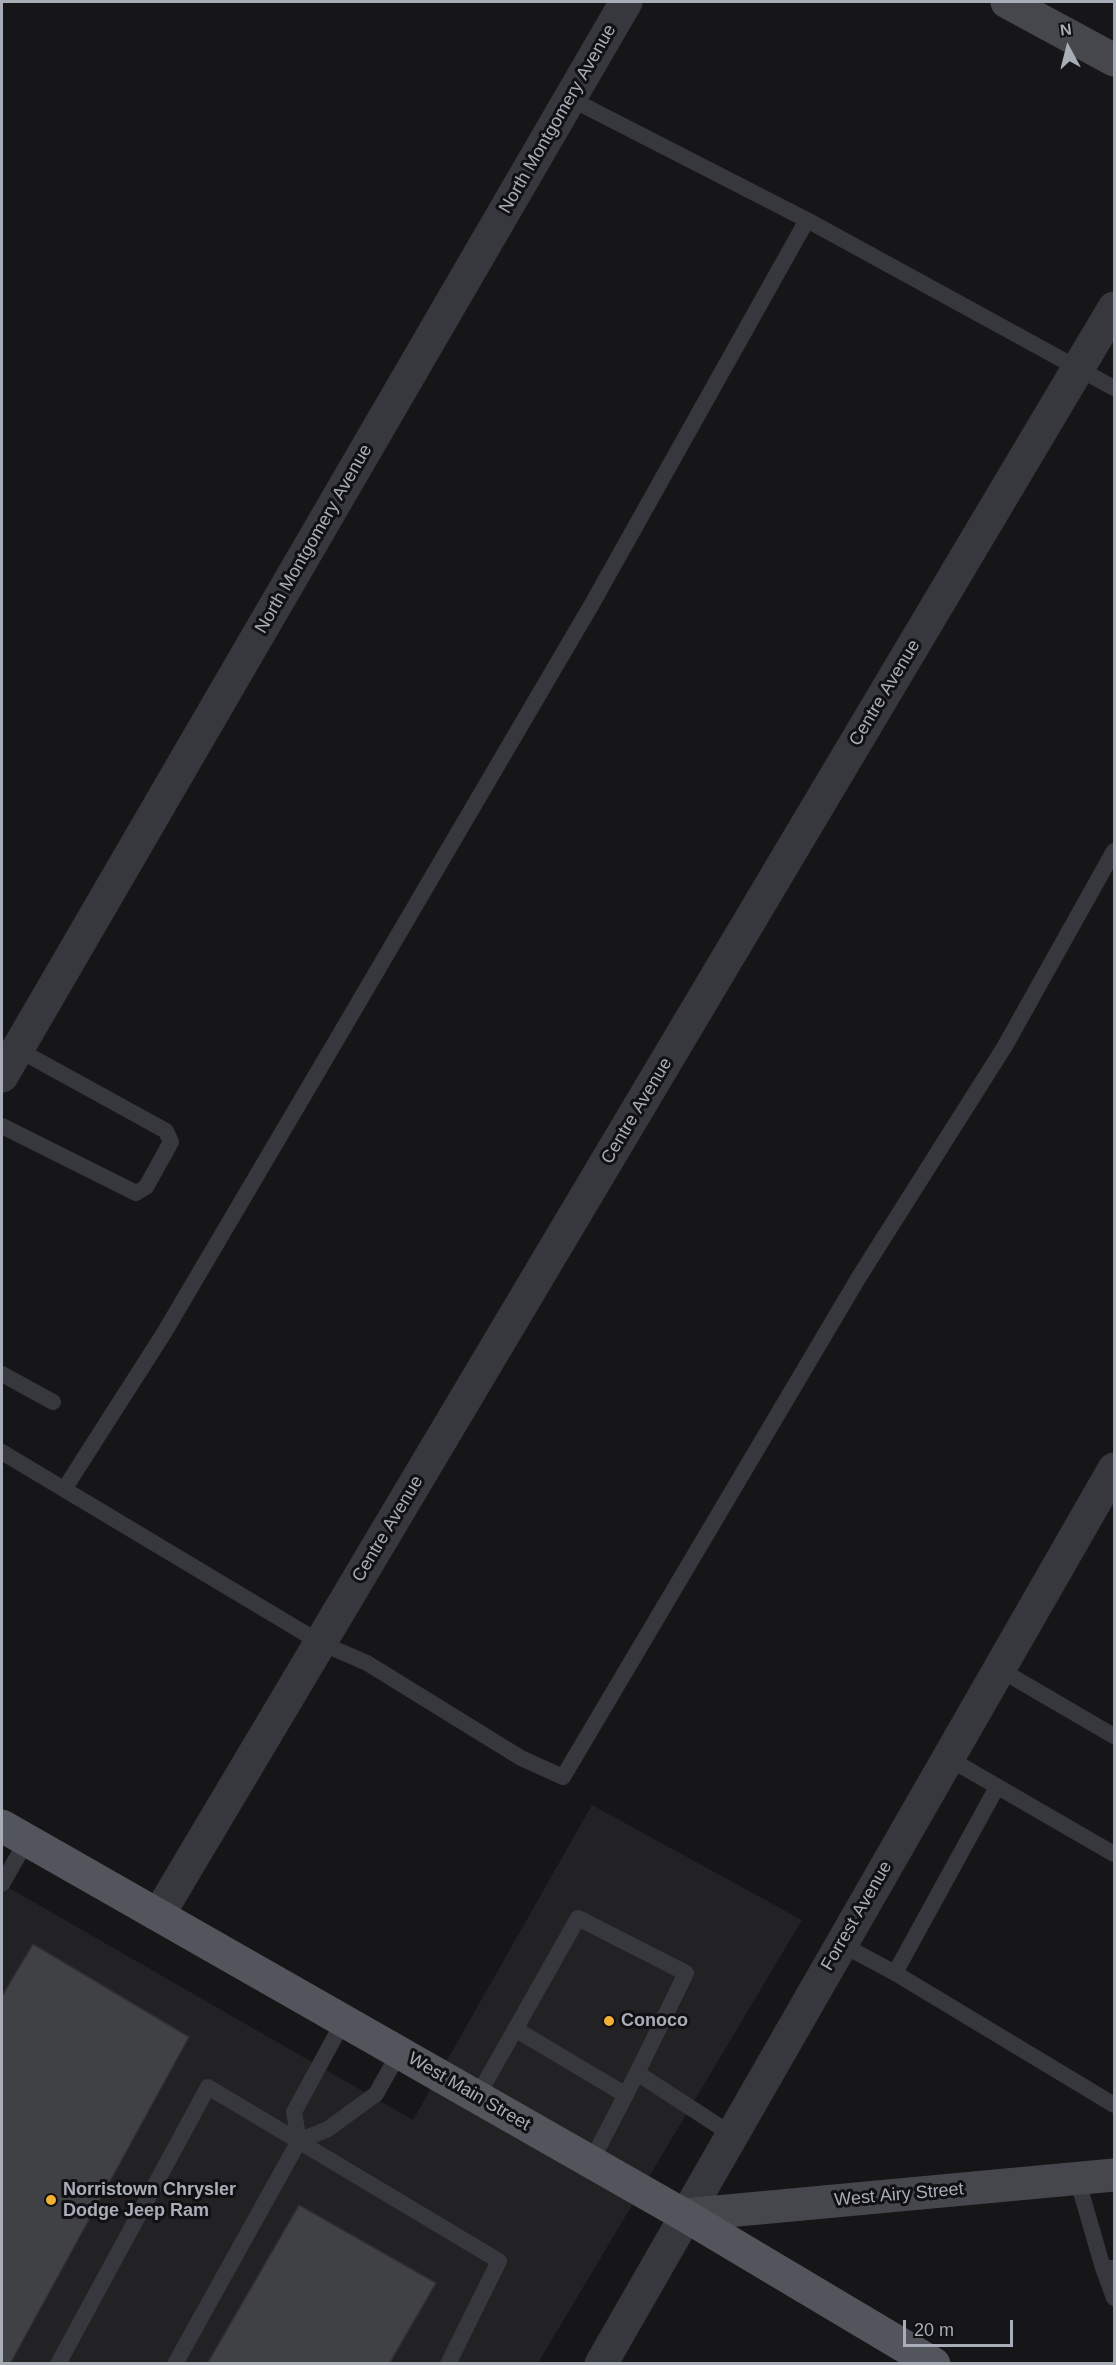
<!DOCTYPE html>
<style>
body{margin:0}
#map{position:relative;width:1116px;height:2365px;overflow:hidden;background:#161618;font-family:Arial,sans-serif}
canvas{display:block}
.frame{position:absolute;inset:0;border:3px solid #a8adb8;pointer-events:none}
.north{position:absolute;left:1038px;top:18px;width:60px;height:60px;-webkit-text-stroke:4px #111113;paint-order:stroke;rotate:353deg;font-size:16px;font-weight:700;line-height:24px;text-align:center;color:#a8adb8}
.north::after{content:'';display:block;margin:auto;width:21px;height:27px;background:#a8adb8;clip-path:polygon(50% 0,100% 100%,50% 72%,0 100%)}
.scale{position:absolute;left:903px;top:2320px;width:110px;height:27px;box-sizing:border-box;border:3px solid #a8adb8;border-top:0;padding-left:8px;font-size:18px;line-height:21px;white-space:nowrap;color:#a8adb8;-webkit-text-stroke:4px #111113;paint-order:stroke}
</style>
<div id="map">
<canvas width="1116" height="2365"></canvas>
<div class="frame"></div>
<div class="north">N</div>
<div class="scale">20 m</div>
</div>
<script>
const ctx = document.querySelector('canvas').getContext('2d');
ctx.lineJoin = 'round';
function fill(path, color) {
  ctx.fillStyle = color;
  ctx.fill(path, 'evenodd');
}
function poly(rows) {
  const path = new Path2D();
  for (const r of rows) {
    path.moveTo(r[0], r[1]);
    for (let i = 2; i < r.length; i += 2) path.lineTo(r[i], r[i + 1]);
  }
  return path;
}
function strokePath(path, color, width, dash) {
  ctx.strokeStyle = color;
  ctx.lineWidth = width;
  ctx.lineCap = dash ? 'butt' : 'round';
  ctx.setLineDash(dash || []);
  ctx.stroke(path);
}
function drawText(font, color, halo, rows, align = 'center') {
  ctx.font = font + ' Arial,sans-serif';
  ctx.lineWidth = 6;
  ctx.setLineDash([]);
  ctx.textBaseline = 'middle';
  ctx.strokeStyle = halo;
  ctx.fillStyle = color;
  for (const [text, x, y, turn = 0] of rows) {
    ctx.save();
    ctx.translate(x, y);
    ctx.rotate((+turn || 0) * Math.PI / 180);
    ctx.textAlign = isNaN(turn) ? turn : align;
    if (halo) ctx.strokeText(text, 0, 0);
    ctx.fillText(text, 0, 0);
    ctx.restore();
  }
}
fill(poly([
 [592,1805,802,1920,538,2363,2,2364,2,1884,413,2120]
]), '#222225');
const building = poly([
 [33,1944,189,2037,10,2364,2,2364,2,1996,33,1944],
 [299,2205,436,2283,389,2364,207,2364,299,2205]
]);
fill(building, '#404145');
strokePath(building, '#303034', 1.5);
strokePath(poly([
 [569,98,807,220],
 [2,1126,136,1193,146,1187,171,1142,166,1131,17,1049],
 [2,1374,53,1402],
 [2,1452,321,1643,367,1663,521,1758,563,1777,859,1277,1005,1046,1114,851],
 [65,1488,164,1333,343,1029,592,604,807,220,1114,388],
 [999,1669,1114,1736],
 [948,1758,1114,1854],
 [2,1884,27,1840],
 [841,1944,895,1973,1114,2105],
 [895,1973,997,1787],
 [515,2029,626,2095],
 [477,2097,578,1918,686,1973,637,2073,731,2134],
 [299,2141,328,2129,376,2094,399,2053],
 [591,2162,637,2073],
 [1077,2178,1103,2268,1114,2268],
 [1103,2268,1114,2298],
 [58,2364,208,2087,499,2261,448,2364],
 [175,2364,299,2141,294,2112,343,2022]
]), '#37383d', 16);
strokePath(poly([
 [2,1076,626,2],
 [159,1914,1114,308],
 [601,2364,1114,1469]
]), '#37383d', 33);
strokePath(poly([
 [1007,2,1114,60],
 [684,2215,1114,2175]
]), '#45474d', 33);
strokePath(poly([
 [2,1826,684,2215,934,2364]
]), '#53555c', 33);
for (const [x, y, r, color] of [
 [609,2021,6,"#f2b134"],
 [51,2200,6,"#f2b134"]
]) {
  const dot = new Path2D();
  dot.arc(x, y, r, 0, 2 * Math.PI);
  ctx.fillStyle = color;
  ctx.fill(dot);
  strokePath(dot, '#111113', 2);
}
drawText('18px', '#a8adb8', '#111113', [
 ["North Montgomery Avenue",558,119,-60],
 ["North Montgomery Avenue",314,539,-60],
 ["Centre Avenue",885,693,-59],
 ["Centre Avenue",637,1111,-59],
 ["Centre Avenue",388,1529,-59],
 ["Forrest Avenue",857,1916,-60],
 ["West Main Street",469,2092,30],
 ["West Airy Street",899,2195,-5]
]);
drawText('bold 18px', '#a8adb8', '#111113', [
 ["Conoco",621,2021],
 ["Norristown Chrysler",63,2190],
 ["Dodge Jeep Ram",63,2211]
], 'left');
</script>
